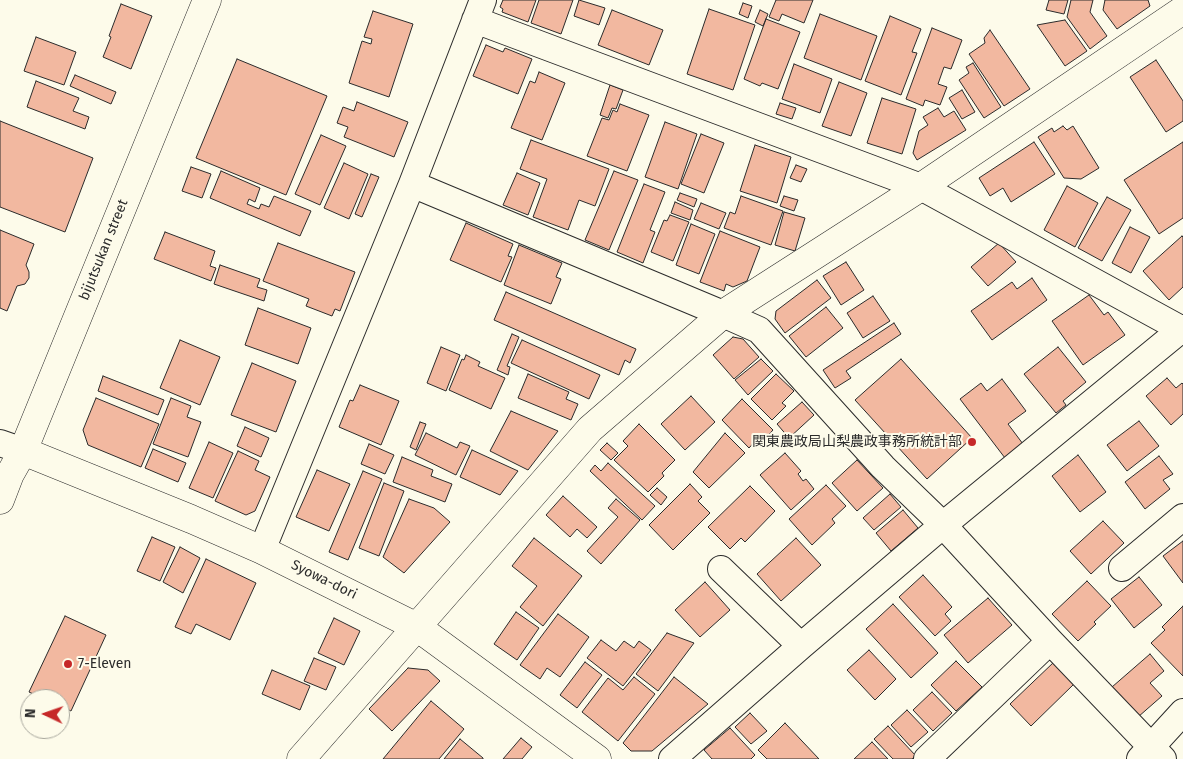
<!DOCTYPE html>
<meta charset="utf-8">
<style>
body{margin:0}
#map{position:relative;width:1183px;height:759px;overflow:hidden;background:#fdfbea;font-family:"Fira Sans",sans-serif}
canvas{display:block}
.north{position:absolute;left:20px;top:689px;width:50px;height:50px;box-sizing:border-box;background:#fdfbea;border:1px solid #a9a89e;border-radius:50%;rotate:273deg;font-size:14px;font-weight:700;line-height:20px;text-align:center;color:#2b2b2b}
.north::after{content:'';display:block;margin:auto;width:18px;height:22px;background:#c62828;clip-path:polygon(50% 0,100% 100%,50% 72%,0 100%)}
</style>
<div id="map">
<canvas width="1183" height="759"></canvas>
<div class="north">N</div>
</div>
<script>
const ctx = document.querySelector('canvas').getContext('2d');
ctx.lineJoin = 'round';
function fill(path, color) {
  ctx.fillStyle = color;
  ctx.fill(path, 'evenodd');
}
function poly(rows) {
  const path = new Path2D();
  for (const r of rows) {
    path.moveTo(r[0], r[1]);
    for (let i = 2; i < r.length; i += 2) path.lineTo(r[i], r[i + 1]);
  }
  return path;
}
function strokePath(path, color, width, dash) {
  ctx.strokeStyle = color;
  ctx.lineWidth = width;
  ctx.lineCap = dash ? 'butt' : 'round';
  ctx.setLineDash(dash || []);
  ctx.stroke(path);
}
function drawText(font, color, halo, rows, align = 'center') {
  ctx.font = font + ' "Fira Sans","Noto Sans JP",sans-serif';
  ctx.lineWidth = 4;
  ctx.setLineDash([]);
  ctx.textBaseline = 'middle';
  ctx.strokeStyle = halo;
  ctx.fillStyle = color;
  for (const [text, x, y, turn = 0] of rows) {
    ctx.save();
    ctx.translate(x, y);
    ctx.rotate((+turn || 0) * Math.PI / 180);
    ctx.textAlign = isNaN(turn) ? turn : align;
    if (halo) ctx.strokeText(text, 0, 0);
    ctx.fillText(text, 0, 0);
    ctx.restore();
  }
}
const building = poly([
 [503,0,536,0,528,22,502,12,503,9,500,7,503,0],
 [539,0,573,0,561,34,531,23,539,0],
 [579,0,605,8,599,25,574,16,579,0],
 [776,0,813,0,804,23,782,14,779,21,769,17,776,0],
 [1049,0,1068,0,1064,14,1046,10,1049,0],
 [1071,0,1093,0,1090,12,1107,36,1090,49,1067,17,1071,0],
 [1105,0,1148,0,1150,6,1117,29,1103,10,1105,0],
 [743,3,752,6,748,18,739,14,743,3],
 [121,4,152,16,131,69,103,57,111,37,109,36,121,4],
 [709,9,755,25,733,90,687,74,709,9],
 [612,10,663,30,649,65,598,45,612,10],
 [760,10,768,14,763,26,755,22,760,10],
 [373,11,413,24,389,97,349,83,362,41,371,44,372,39,364,37,373,11],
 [820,14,877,36,861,80,804,58,820,14],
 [890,16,921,29,912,52,917,53,901,95,865,81,890,16],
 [766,19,800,32,778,89,762,83,760,86,744,79,766,19],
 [1065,20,1087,51,1065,66,1037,25,1065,20],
 [932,28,962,40,951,69,944,67,938,84,947,87,940,105,925,100,923,106,906,99,932,28],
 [990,30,1030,89,1004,106,969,54,985,43,984,38,990,30],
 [36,37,76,52,64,85,24,71,36,37],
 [486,45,503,52,505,48,532,59,518,94,473,76,486,45],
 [237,59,327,96,286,195,196,158,237,59],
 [1156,60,1183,101,1183,121,1166,132,1130,77,1156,60],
 [973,63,1001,107,984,118,959,80,969,73,966,67,973,63],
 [794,64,832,79,820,113,782,99,794,64],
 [539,72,565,83,542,140,511,128,530,81,535,83,539,72],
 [75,75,116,92,111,104,70,86,75,75],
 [36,81,79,98,73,111,89,117,85,129,27,107,36,81],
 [839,82,867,93,851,136,822,126,839,82],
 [610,85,623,90,616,109,612,108,608,118,600,115,610,85],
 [962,90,975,112,962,119,949,98,962,90],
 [882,98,916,109,902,154,867,143,882,98],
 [357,102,408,122,394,157,344,137,348,127,337,123,343,107,354,111,357,102],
 [780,103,796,108,792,119,776,114,780,103],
 [620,104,649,115,627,171,587,156,602,118,609,120,613,110,617,112,620,104],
 [938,108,944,117,954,111,966,130,917,160,913,153,919,131,928,125,923,117,938,108],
 [0,121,93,158,65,232,0,207,0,121],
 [665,122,697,134,678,189,645,177,665,122],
 [1063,126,1067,130,1073,126,1099,168,1081,179,1064,178,1038,137,1052,128,1054,132,1063,126],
 [701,134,724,143,704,193,681,184,701,134],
 [321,135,346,146,320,205,295,194,321,135],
 [531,140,609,169,595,206,579,200,568,230,533,217,547,179,520,169,531,140],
 [1034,142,1055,174,1011,202,1003,188,990,196,979,178,1034,142],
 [1183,142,1183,218,1159,234,1124,180,1183,142],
 [755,145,791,157,777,203,740,191,755,145],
 [344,163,368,174,349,219,324,208,344,163],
 [796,165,807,169,801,182,790,178,796,165],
 [191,167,211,174,202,198,182,191,191,167],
 [221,171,260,188,255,202,249,199,247,204,259,209,261,204,269,207,274,196,311,211,300,236,210,198,221,171],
 [614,171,638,180,609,250,585,240,614,171],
 [517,173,540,183,528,215,503,205,517,173],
 [371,174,379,177,362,217,355,214,371,174],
 [644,184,665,192,650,230,655,232,643,263,617,252,644,184],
 [1067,186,1098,203,1075,247,1044,230,1067,186],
 [680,193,697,199,694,207,677,200,680,193],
 [741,196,783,211,771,245,724,228,730,212,735,214,741,196],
 [784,196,798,200,794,211,780,206,784,196],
 [1107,197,1131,210,1102,261,1078,248,1107,197],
 [675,202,693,210,690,220,671,213,675,202],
 [701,203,726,213,719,229,694,219,701,203],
 [784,212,805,218,795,251,775,245,784,212],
 [670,215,689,222,673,261,651,252,664,220,667,221,670,215],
 [466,223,513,244,508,256,512,257,501,282,450,260,466,223],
 [691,224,715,234,699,274,676,265,691,224],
 [1130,227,1150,237,1131,273,1112,263,1130,227],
 [0,230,34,244,26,265,29,272,29,278,25,284,17,286,7,311,0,308,0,230],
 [720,231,760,247,747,281,733,287,726,284,724,291,700,282,720,231],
 [165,232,215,251,210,266,216,268,211,281,154,259,165,232],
 [1182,236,1183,237,1183,287,1169,300,1143,271,1182,236],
 [278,243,355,272,340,311,335,309,332,316,306,306,309,299,263,281,278,243],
 [999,243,1016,262,988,286,971,267,999,243],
 [519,245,562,263,556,277,561,279,551,304,504,285,519,245],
 [846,262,864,290,841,305,823,276,846,262],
 [220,265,260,279,257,287,267,290,264,301,214,284,220,265],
 [1032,278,1047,300,992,340,971,311,1012,282,1017,289,1032,278],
 [817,280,831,298,785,333,775,319,776,311,817,280],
 [506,292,636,349,630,363,625,360,619,375,494,320,506,292],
 [1089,295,1104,315,1108,312,1125,335,1083,365,1052,321,1089,295],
 [873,296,890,321,863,338,847,313,873,296],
 [826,307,843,328,806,357,789,336,826,307],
 [258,308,311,328,298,364,245,345,258,308],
 [894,323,901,334,846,371,851,378,835,388,823,370,894,323],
 [512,334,519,337,507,366,510,367,508,375,497,370,512,334],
 [733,337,743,339,759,357,734,379,713,355,733,337],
 [180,340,220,357,200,405,160,388,180,340],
 [522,340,600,375,589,399,511,363,522,340],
 [441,347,460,355,446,391,427,383,441,347],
 [1058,347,1086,382,1063,401,1066,405,1056,413,1024,374,1058,347],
 [466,355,480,362,478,366,505,378,491,409,449,390,462,359,464,360,466,355],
 [761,359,773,371,748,395,735,380,761,359],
 [901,359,972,438,927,479,855,400,901,359],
 [252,363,296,381,276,432,231,415,252,363],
 [528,374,569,392,566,399,578,404,571,420,518,398,528,374],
 [776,374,794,391,782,403,786,406,772,420,751,399,776,374],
 [103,376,164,400,158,415,98,391,103,376],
 [1167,378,1176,388,1182,383,1183,384,1183,414,1171,425,1146,396,1167,378],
 [1002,379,1026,411,1008,424,1023,444,1005,458,960,399,981,383,987,391,1002,379],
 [360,385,399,401,381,445,339,427,350,400,353,401,360,385],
 [691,396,715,422,685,450,661,424,691,396],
 [96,398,159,424,141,467,88,445,83,430,96,398],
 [171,398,191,406,187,417,201,422,188,457,153,444,171,398],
 [742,399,773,430,762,442,758,438,749,448,722,420,742,399],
 [802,402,814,415,789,438,777,424,802,402],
 [511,411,558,431,528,470,490,451,511,411],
 [1139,421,1159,446,1127,471,1107,445,1139,421],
 [420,422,426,424,416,450,410,447,420,422],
 [639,424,675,460,662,473,664,476,648,492,614,460,628,446,623,441,639,424],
 [245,427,269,438,261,457,237,446,245,427],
 [426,433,457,448,460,442,470,446,456,475,415,455,426,433],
 [725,433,745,453,709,488,693,472,725,433],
 [209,442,233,453,213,498,189,488,209,442],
 [607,443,618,453,611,460,600,450,607,443],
 [369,444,394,455,385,474,361,464,369,444],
 [153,449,186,463,178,482,145,468,153,449],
 [472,450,518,471,500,495,460,477,472,450],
 [238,451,259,461,255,470,270,477,255,511,246,515,215,501,238,451],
 [785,453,801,471,798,474,803,481,806,479,814,489,791,510,760,475,785,453],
 [1078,455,1106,492,1080,512,1052,476,1078,455],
 [1159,456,1173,474,1163,480,1170,489,1145,509,1125,482,1159,456],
 [402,457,433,470,431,476,452,484,445,502,393,482,402,457],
 [857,460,883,488,857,511,832,483,857,460],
 [608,463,655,506,642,520,590,471,595,465,601,471,608,463],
 [317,470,350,484,329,531,296,517,317,470],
 [363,471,382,479,348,560,329,552,363,471],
 [384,483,404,491,379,556,359,548,384,483],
 [690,484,702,497,698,501,710,513,673,550,649,525,690,484],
 [826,485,846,506,832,519,835,523,812,545,789,519,826,485],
 [750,486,775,511,745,542,741,538,730,549,708,527,750,486],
 [657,488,667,497,661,505,650,495,657,488],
 [890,494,901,507,874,530,863,518,890,494],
 [563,496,597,527,587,538,577,529,570,537,546,515,563,496],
 [409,499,434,508,450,522,404,573,383,557,409,499],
 [616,499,640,520,601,564,587,551,618,517,608,508,616,499],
 [903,510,918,528,891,551,876,533,903,510],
 [1103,521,1124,543,1091,574,1070,551,1103,521],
 [152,537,175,547,160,581,137,571,152,537],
 [534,538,582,576,543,626,520,607,537,586,512,566,534,538],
 [796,538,821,565,781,601,757,574,796,538],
 [1183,541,1183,583,1163,556,1183,541],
 [180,547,200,558,183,593,163,582,180,547],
 [206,559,256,583,230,640,196,624,191,634,175,627,206,559],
 [923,575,952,607,945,614,951,621,935,636,899,597,923,575],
 [1139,577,1162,605,1134,628,1111,599,1139,577],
 [1087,581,1111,606,1094,622,1096,624,1078,641,1052,614,1087,581],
 [705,582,730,610,700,637,675,610,705,582],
 [988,598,1012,625,968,663,944,635,988,598],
 [893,604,938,653,911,678,866,629,893,604],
 [1183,606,1183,676,1151,643,1165,630,1162,627,1183,606],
 [516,612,539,628,517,660,494,644,516,612],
 [558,614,589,637,560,677,547,668,540,679,520,665,558,614],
 [65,616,106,635,71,711,60,706,60,699,44,699,29,692,65,616],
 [334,618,360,631,344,665,318,653,334,618],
 [667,633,694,643,658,691,636,674,667,633],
 [601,640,616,651,624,641,634,648,639,641,651,650,623,686,587,658,601,640],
 [869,650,896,679,875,700,847,670,869,650],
 [1150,654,1164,671,1150,683,1162,696,1138,717,1112,687,1150,654],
 [314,658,336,667,326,690,304,681,314,658],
 [956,661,982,687,956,711,931,685,956,661],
 [585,662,602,675,577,708,560,695,585,662],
 [1054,662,1074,684,1031,726,1010,704,1054,662],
 [408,668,428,670,440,681,392,731,369,709,408,668],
 [272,670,310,686,300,710,262,694,272,670],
 [634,677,655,694,618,741,582,712,608,678,623,690,634,677],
 [674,677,708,704,652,751,631,751,623,743,674,677],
 [932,692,952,713,933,731,913,710,932,692],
 [431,701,464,729,439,759,383,759,431,701],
 [907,710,928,732,911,747,891,725,907,710],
 [750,713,767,731,751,744,735,727,750,713],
 [785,723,819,759,767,759,758,750,785,723],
 [888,726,916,756,912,759,893,759,874,739,888,726],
 [730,728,755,755,751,759,712,759,704,750,730,728],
 [521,738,532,747,522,759,503,759,521,738],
 [460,739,483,758,483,759,444,759,460,739],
 [872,742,888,759,854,759,872,742]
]);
fill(building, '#f2b8a0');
strokePath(building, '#2b2b2b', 1);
const street = poly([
 [475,20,921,187,1181,329,1183,332],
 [412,184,723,314,759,330,883,467,943,525,1050,641,1163,759],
 [0,443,23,451],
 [262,550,412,184,483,0],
 [1122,568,1183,517],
 [721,569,801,646],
 [672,759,801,646,943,525,1183,328],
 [927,759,1050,641],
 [1140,759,1183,712]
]);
const secondary = poly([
 [23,451,191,519,262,550,417,627,597,759],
 [301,759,590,429,723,314,921,187,1183,10]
]);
const highway = poly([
 [0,500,10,474,23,451,207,0]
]);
strokePath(street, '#2b2b2b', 28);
strokePath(secondary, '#2b2b2b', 29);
strokePath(highway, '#2b2b2b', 29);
strokePath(street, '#fdfbea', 26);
strokePath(secondary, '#fdfbea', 28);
strokePath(highway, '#fdfbea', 28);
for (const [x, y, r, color] of [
 [972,442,5,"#c62828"],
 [68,664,5,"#c62828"]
]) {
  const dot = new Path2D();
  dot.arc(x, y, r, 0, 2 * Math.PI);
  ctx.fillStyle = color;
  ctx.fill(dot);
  strokePath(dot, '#fdfbea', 2);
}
drawText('14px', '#2b2b2b', '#fdfbea', [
 ["bijutsukan street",104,250,-68],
 ["Syowa-dori",324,580,26]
]);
drawText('14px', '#2b2b2b', '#fdfbea', [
 ["関東農政局山梨農政事務所統計部",962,442],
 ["7-Eleven",78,664,"left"]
], 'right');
</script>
